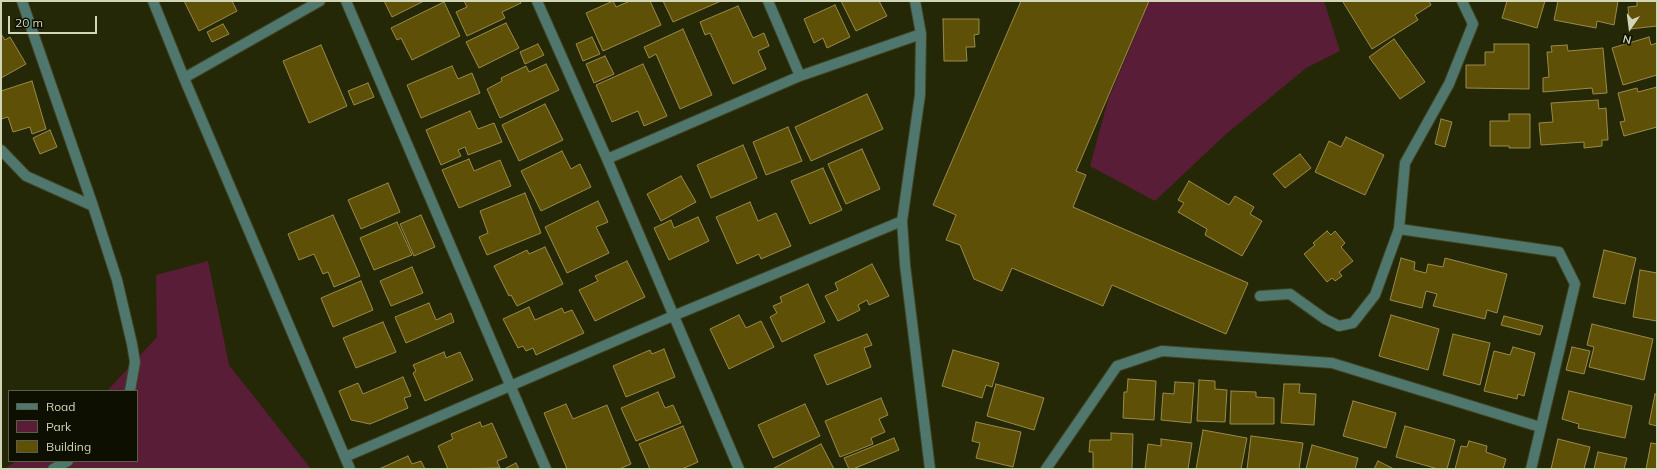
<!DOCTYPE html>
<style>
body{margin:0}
#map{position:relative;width:1658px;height:470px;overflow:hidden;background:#242807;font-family:Mulish,sans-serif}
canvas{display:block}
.frame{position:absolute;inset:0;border:2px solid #d0d6b6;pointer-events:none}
.legend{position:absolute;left:8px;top:390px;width:130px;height:72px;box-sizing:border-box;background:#0d1000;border:1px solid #5b5f49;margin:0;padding:5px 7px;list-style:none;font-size:12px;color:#d0d6b6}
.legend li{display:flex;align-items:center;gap:8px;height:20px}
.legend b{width:20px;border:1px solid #5b5f49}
.north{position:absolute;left:1610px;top:8px;width:40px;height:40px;-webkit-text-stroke:3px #0d1000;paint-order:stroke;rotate:194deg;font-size:11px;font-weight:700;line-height:16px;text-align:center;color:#d0d6b6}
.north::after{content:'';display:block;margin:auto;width:14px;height:18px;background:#d0d6b6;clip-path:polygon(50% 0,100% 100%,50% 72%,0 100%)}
.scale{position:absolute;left:8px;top:16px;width:89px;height:18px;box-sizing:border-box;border:2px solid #d0d6b6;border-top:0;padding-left:5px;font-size:12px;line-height:14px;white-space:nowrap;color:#d0d6b6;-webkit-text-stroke:3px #0d1000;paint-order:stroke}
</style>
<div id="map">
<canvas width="1658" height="470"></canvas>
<div class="frame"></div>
<ul class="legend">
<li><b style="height:5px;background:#4f776d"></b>Road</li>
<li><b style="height:11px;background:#591d37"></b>Park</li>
<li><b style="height:11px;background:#5f5008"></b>Building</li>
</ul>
<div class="north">N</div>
<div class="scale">20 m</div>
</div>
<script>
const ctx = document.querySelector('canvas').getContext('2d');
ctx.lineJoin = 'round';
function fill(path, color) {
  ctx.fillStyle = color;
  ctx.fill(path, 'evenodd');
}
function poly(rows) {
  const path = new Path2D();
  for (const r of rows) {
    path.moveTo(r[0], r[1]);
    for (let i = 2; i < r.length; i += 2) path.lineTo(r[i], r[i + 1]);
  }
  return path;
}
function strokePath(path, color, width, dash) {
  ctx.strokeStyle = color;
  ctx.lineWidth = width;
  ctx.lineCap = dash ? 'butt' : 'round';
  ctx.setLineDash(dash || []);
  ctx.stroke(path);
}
fill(poly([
 [1146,1,1324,1,1340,51,1306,68,1225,135,1155,201,1090,166,1108,100,1142,19],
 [208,261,229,365,311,469,4,469,17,461,137,461,137,391,107,391,157,337,156,275]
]), '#591d37');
const building = poly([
 [184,1,232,1,237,11,199,31,184,1],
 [384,1,424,1,392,17,384,1],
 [464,1,520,1,521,3,502,12,505,18,467,36,456,12,467,7,464,1],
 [613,1,616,7,630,1,650,1,661,25,603,51,586,13,613,1],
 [663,1,721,1,673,22,663,1],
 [841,1,879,1,887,16,856,31,841,1],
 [1021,1,1149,1,1076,171,1086,175,1073,207,1248,283,1226,334,1112,285,1103,306,1012,268,1002,291,974,279,960,245,946,240,956,215,933,205,1021,1],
 [1344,1,1429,1,1431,5,1415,15,1418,20,1372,49,1343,2,1344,1],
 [1507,1,1545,1,1537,28,1502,18,1507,1],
 [1558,1,1618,1,1614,25,1597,21,1596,28,1554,20,1558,1],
 [1637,1,1657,1,1657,26,1630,29,1628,7,1637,6,1637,1],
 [444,2,460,36,412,60,401,38,397,40,391,28,444,2],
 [835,5,850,37,827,48,823,38,814,43,804,19,835,5],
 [738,6,753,38,764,33,769,46,758,51,766,69,733,84,710,33,705,35,700,22,738,6],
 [943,19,979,19,979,34,974,35,975,47,966,47,967,61,944,61,943,19],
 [506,23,519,48,479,68,466,42,506,23],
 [223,24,229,34,212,42,207,32,223,24],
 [683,29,712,95,680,109,656,54,649,58,644,47,683,29],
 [1,34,5,40,10,37,26,64,1,78,1,34],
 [592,37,600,54,583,61,576,44,592,37],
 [1649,37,1651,45,1657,43,1657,75,1623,85,1612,48,1649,37],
 [1394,39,1425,82,1400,99,1369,57,1394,39],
 [538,44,544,55,525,64,520,52,538,44],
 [1494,44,1529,44,1529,89,1466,88,1466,65,1485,65,1485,52,1494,52,1494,44],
 [321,45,347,106,309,123,283,61,321,45],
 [1567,45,1568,51,1603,48,1607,93,1593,94,1592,88,1543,92,1543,78,1549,77,1547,52,1552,52,1551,46,1567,45],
 [605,56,614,74,594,83,586,64,605,56],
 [546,64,559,90,500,118,487,89,502,81,501,78,526,66,529,72,546,64],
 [643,64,667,116,644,126,638,111,612,122,596,85,643,64],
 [452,66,458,79,472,73,480,93,421,118,407,85,452,66],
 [32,81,46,129,32,134,30,127,13,132,8,117,1,119,1,91,32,81],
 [368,83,374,97,354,105,348,91,368,83],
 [1657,87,1657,127,1624,136,1620,122,1625,121,1618,93,1637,88,1638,92,1657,87],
 [867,94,883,129,811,161,795,127,867,94],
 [1598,100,1599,109,1606,108,1608,140,1602,140,1602,146,1584,148,1584,142,1541,145,1539,123,1553,122,1551,103,1598,100],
 [545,104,563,140,519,161,502,125,545,104],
 [470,111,478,129,494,123,502,142,468,155,465,147,458,150,461,156,441,165,426,130,470,111],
 [1509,114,1530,114,1530,148,1509,148,1509,146,1490,146,1490,121,1509,121,1509,114],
 [1441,119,1452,122,1445,147,1435,144,1441,119],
 [788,127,802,161,766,175,753,142,788,127],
 [50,130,57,147,40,154,33,138,50,130],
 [1346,137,1384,155,1365,195,1315,172,1329,141,1341,147,1346,137],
 [743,145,757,178,711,198,697,165,743,145],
 [862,149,880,189,846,204,828,164,862,149],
 [562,151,571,169,580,164,591,187,541,211,521,171,562,151],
 [1300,154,1311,168,1285,188,1273,174,1300,154],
 [469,159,474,171,500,160,511,186,459,208,442,170,469,159],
 [823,168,842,210,810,224,791,181,823,168],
 [681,176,696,202,661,221,647,194,681,176],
 [1189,181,1229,205,1235,196,1254,207,1250,214,1262,221,1242,256,1205,235,1207,229,1178,212,1184,203,1178,200,1189,181],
 [388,183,400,212,361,229,348,200,388,183],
 [525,193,541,233,487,255,479,237,488,233,480,211,525,193],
 [598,201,608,222,596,227,609,253,567,273,545,227,598,201],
 [750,202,758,221,776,213,791,246,761,259,759,254,737,264,716,217,750,202],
 [333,215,360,276,334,287,328,272,323,274,314,254,299,260,288,234,333,215],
 [421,215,435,247,414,256,400,224,421,215],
 [698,217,709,241,669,260,654,228,671,220,674,228,698,217],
 [397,222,412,255,374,270,360,238,397,222],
 [1327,231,1331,235,1335,231,1345,243,1341,247,1353,261,1339,272,1342,276,1335,281,1332,278,1327,282,1304,254,1315,245,1313,243,1327,231],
 [545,247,563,284,517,306,511,295,509,296,494,266,527,250,529,254,545,247],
 [1604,250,1636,258,1625,304,1593,297,1604,250],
 [1401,258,1415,262,1414,270,1426,273,1428,264,1443,267,1445,258,1507,274,1497,313,1487,310,1485,319,1433,306,1437,294,1426,291,1422,308,1390,300,1401,258],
 [627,261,645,297,595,321,579,290,598,281,595,276,627,261],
 [872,264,889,296,869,305,867,300,858,305,860,310,838,321,825,296,838,290,835,283,872,264],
 [412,267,423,293,391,306,380,281,412,267],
 [1640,270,1657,273,1657,321,1633,317,1640,270],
 [361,281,373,310,333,327,321,298,361,281],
 [808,284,825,322,782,342,770,317,777,313,773,306,782,302,780,297,808,284],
 [429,303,436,320,451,313,454,322,406,343,395,317,429,303],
 [529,307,535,320,562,308,564,313,572,310,584,333,536,355,533,348,526,351,523,346,518,348,503,319,529,307],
 [739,315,746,328,761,321,774,347,729,369,710,329,739,315],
 [1391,315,1439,329,1428,370,1379,356,1391,315],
 [1504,316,1543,326,1540,335,1501,325,1504,316],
 [383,322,396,352,356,368,343,338,383,322],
 [1592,324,1653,339,1644,380,1589,367,1594,347,1587,345,1592,324],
 [867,334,872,345,864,348,871,367,827,385,814,355,867,334],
 [1453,334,1490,343,1480,385,1443,375,1453,334],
 [1513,347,1535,353,1524,396,1518,394,1517,399,1484,391,1494,351,1510,355,1513,347],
 [1572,347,1590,351,1584,374,1566,370,1572,347],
 [664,349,675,377,626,397,613,366,650,350,652,354,664,349],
 [953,350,999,363,992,387,986,385,982,398,942,386,953,350],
 [444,352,446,358,460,352,473,380,425,401,413,373,416,371,413,365,444,352],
 [403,377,411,396,404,398,408,408,370,424,351,420,339,391,358,383,363,394,403,377],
 [1128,379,1156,381,1154,420,1123,418,1124,392,1127,392,1128,379],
 [1199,380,1215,381,1215,389,1227,390,1225,422,1197,421,1199,380],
 [1175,382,1194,383,1191,423,1161,420,1163,393,1174,394,1175,382],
 [996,384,1044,398,1034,430,987,416,996,384],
 [1284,384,1300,384,1299,393,1316,394,1314,425,1281,423,1284,384],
 [1231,391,1256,392,1256,397,1274,398,1274,424,1230,424,1231,391],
 [1569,391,1632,406,1625,438,1578,428,1579,424,1562,419,1569,391],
 [658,392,665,408,673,405,681,423,636,441,621,408,658,392],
 [1655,394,1657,394,1657,426,1649,424,1655,394],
 [881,398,888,415,879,419,885,432,871,438,873,444,840,457,825,421,881,398],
 [1353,401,1396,413,1386,448,1343,436,1353,401],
 [566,404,573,419,607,405,631,464,619,469,567,469,544,413,566,404],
 [805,404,820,436,773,458,758,425,805,404],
 [480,422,482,427,492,423,507,457,497,461,500,468,448,469,438,446,453,439,451,434,480,422],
 [976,422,1021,432,1013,467,976,458,980,443,972,441,976,422],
 [683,426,698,462,682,469,650,469,639,444,683,426],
 [1405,426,1455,440,1447,469,1438,469,1396,457,1405,426],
 [1203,430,1247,438,1241,469,1196,469,1203,430],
 [1111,433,1133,434,1132,469,1093,469,1093,452,1089,452,1090,440,1111,440,1111,433],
 [1251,436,1303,443,1299,469,1247,469,1251,436],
 [894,438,899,450,853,469,849,469,844,458,894,438],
 [1161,439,1192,443,1188,469,1145,469,1148,444,1161,446,1161,439],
 [1558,439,1590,447,1584,469,1551,469,1558,439],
 [1469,441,1487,446,1486,452,1506,459,1503,469,1455,469,1461,446,1467,447,1469,441],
 [1651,443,1657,444,1657,469,1646,469,1651,443],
 [821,444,834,469,775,469,774,468,821,444],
 [1312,445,1358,458,1355,469,1306,469,1312,445],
 [1598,452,1627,458,1624,469,1594,469,1598,452],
 [408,456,412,464,421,461,425,469,379,469,408,456],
 [1378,461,1394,469,1374,469,1378,461],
 [516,463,519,469,504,469,516,463]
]);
fill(building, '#5f5008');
strokePath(building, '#9a8a4a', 1);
const minor = poly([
 [22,1,93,206],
 [153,1,184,78,350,469],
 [346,1,546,469],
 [537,1,607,159,739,469],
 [768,1,800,76],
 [915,1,921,34,920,95,902,221,905,265,930,469],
 [184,78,320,1],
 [1,150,26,176,93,206,117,280,132,344,135,362,130,391],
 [607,159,800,76,921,34],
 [1399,229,1405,163,1449,84,1473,24,1462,1],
 [1260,296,1290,294,1325,319,1339,326,1353,323,1375,295,1399,229,1559,252,1575,284,1531,469],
 [345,457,673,316,902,221],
 [53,469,68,461],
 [1046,469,1117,366,1162,351,1332,363,1540,427]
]);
strokePath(minor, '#404423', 12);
strokePath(minor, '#4f776d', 10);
</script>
